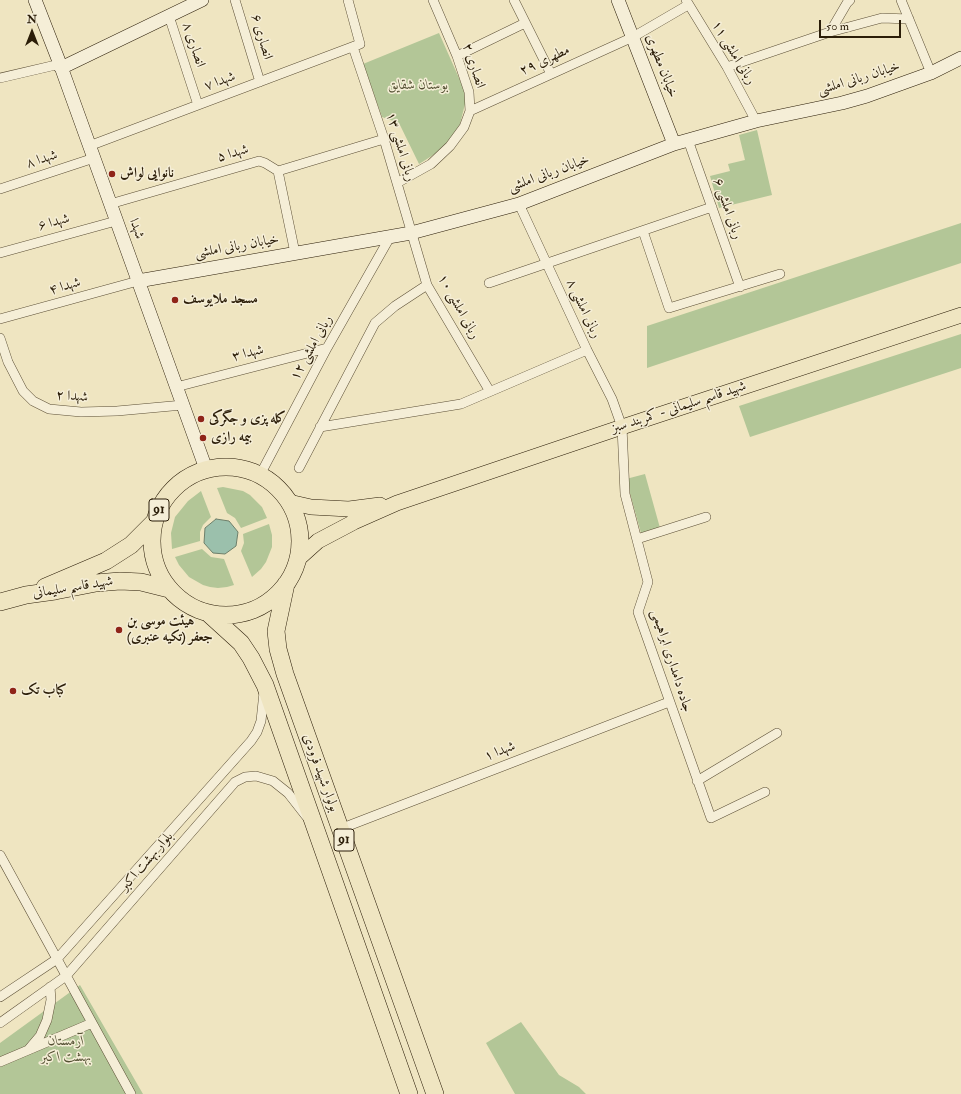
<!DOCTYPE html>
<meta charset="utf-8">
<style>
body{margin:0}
#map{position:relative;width:961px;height:1094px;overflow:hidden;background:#efe5c1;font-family:"IM FELL Double Pica",serif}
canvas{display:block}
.north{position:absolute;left:12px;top:12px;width:40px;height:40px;-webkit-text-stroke:3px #f5eed7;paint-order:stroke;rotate:0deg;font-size:11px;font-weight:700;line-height:16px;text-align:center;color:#2b1d08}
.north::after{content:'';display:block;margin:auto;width:14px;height:18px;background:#2b1d08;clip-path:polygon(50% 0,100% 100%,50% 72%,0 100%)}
.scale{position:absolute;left:819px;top:20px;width:82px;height:18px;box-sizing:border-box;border:2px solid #2b1d08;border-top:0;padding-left:5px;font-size:12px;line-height:14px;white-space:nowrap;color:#2b1d08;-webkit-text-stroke:3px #f5eed7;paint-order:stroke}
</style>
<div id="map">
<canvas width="961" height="1094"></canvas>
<div class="north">N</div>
<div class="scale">50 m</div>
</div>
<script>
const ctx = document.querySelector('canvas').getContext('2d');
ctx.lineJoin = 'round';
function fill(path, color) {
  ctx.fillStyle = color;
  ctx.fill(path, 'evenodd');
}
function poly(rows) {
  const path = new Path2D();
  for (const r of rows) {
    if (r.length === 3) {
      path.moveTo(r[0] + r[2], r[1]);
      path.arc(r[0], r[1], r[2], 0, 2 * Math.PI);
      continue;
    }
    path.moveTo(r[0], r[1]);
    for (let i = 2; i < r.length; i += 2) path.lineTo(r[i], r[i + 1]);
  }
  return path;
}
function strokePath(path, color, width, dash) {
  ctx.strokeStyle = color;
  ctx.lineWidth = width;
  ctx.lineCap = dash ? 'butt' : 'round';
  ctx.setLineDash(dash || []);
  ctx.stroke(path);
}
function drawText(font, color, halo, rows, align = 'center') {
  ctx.font = font + ' "IM FELL Double Pica",Amiri,serif';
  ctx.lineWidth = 3;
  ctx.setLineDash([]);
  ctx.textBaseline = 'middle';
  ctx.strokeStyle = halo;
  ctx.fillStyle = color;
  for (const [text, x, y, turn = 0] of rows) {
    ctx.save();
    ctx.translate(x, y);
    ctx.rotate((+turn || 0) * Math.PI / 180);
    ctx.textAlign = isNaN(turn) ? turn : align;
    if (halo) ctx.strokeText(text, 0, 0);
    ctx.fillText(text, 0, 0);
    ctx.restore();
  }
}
fill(poly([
 [439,33,467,96,460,124,450,140,438,152,419,164,399,123,382,117,363,64],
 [757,130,772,195,719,208,710,176,730,171,728,164,745,160,739,135],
 [961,223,961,263,647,368,647,326],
 [961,334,961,368,750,437,739,406],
 [645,474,660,528,641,533,626,479],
 [223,487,243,491,250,495,262,507,267,518,241,528,235,518,227,513,217,488],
 [201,491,211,517,203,525,200,532,200,541,172,549,171,533,175,517,188,501],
 [269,524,272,535,272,547,266,562,261,569,252,577,241,551,244,543,243,534],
 [202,549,211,557,224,559,234,585,227,587,218,588,210,587,203,585,189,577,179,565,175,557],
 [80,985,143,1094,0,1094,0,1043],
 [521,1022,559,1075,579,1087,586,1094,515,1094,486,1043]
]), '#b3c697');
const water = poly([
 [216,519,229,521,238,532,236,546,225,554,213,553,204,543,205,528,216,519]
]);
fill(water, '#9bc0ac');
strokePath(water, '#6e7f6a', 1);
const street = poly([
 [235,0,260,82],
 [514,0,551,74],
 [686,0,727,67,756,121],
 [901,0,931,73],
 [169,16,198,105],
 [830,32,847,3,850,0],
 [353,47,384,139,427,285,489,390],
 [457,56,525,23],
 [727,67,830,32,882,18,909,19],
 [0,78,60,64],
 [470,111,633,37,688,5],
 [688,140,740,287],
 [89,146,360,44,348,0],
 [278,171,295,253],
 [397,183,431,164,450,146,464,127,470,111,469,92,457,56,433,0],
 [0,189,94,158],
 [110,204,259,161,265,163,278,171,384,139],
 [519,204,587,350,612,399,622,427,625,494,648,582,638,612,711,818,765,792],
 [643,231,669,308,780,274],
 [0,253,116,221],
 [489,283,712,207],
 [0,319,138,281],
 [0,338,8,362,23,391,33,401,49,409,81,412,117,411,183,405],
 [176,387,327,348],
 [320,427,461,404,587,350],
 [299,468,375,323,395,306,427,285],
 [260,475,327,348,390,237],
 [637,539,706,517],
 [697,781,777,733],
 [340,829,669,702],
 [0,855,131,1094],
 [0,997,57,959,251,741,257,732,261,721,264,692],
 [0,1023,66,976,235,782,245,777,256,776,273,781,288,793,306,816],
 [29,1049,40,1036,47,1020,51,1000,50,987],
 [0,1062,92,1023]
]);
const secondary = poly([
 [35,0,60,64,206,469],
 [618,0,674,144],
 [61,68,202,0],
 [138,281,411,233,519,204,674,144,756,121,842,103,867,96,931,73,961,58]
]);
const primary = poly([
 [289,502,311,507,349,509,380,505],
 [298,559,318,541,354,522,397,503,622,427,961,315]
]);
const highway = poly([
 [226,541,74],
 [286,584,276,631,278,649,285,674,435,1094],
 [45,587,106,561,131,545,153,523],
 [0,602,26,595,55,591,96,583,120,581,141,582,169,589],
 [208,613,241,643,251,658,265,685,409,1094]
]);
strokePath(street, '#5c4f36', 10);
strokePath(secondary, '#2b1d08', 14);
strokePath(primary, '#2b1d08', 16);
strokePath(highway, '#2b1d08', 18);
strokePath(street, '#f5eed7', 9);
strokePath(secondary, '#f5eed7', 13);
strokePath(primary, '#efe5c1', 15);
strokePath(highway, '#efe5c1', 17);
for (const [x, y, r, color] of [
 [112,174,4,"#8f2418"],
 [175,300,4,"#8f2418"],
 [201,419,4,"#8f2418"],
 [203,438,4,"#8f2418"],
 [119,630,4,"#8f2418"],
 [13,691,4,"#8f2418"]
]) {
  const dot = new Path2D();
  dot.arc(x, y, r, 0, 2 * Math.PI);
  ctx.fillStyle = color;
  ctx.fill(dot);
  strokePath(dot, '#f5eed7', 1.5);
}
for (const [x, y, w] of [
 [159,510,20],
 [344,840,20]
]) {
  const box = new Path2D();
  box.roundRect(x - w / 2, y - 11, w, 22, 3);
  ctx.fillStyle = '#f5eed7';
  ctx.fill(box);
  strokePath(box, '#2b1d08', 1);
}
drawText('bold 13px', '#2b1d08', null, [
 ["91",159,510],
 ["91",344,840]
]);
drawText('14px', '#2b1d08', '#f5eed7', [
 ["انصاری ۶",261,37,74],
 ["انصاری ۸",193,45,72],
 ["ربانی املشی ۱۱",733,53,59],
 ["مطهری ۲۹",545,61,-25],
 ["انصاری ۲",473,66,72],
 ["خیابان مطهری",661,66,69],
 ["خیابان ربانی املشی",859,79,-17],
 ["شهدا ۷",220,82,-20],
 ["ربانی املشی ۱۳",400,147,73],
 ["شهدا ۵",233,154,-16],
 ["شهدا ۸",42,160,-18],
 ["خیابان ربانی املشی",549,174,-20],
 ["ربانی املشی ۶",727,209,71],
 ["شهدا ۶",54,223,-15],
 ["شهدا",136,229,70],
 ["خیابان ربانی املشی",237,247,-10],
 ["شهدا ۴",65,287,-16],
 ["ربانی املشی ۱۰",458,307,61],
 ["ربانی املشی ۸",583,309,65],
 ["ربانی املشی ۱۲",312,348,-61],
 ["شهدا ۳",248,354,-14],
 ["شهدا ۲",72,397,4],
 ["شهید قاسم سلیمانی - کمربند سبز",679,408,-18],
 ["شهید قاسم سلیمانی",73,588,-9],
 ["جاده دامداری ابراهیمی",671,661,72],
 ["شهدا ۱",500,752,-21],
 ["بولوار شهید فرودی",320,773,70],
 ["بلوار بهشت اکبر",147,862,-49]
]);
drawText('italic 14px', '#545033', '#f5eed7', [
 ["بوستان شقایق",418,86],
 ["آرمستان",66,1042],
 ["بهشت اکبر",66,1058]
]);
drawText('bold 14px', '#2b1d08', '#f5eed7', [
 ["نانوایی لواش",120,174],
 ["مسجد ملایوسف",183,300],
 ["کله پزی و جگرکی",209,419],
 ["بیمه رازی",211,438],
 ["هيئت موسی بن",127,622],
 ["جعفر (تکیه عنبری)",127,638],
 ["کباب تک",21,691]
], 'left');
</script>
